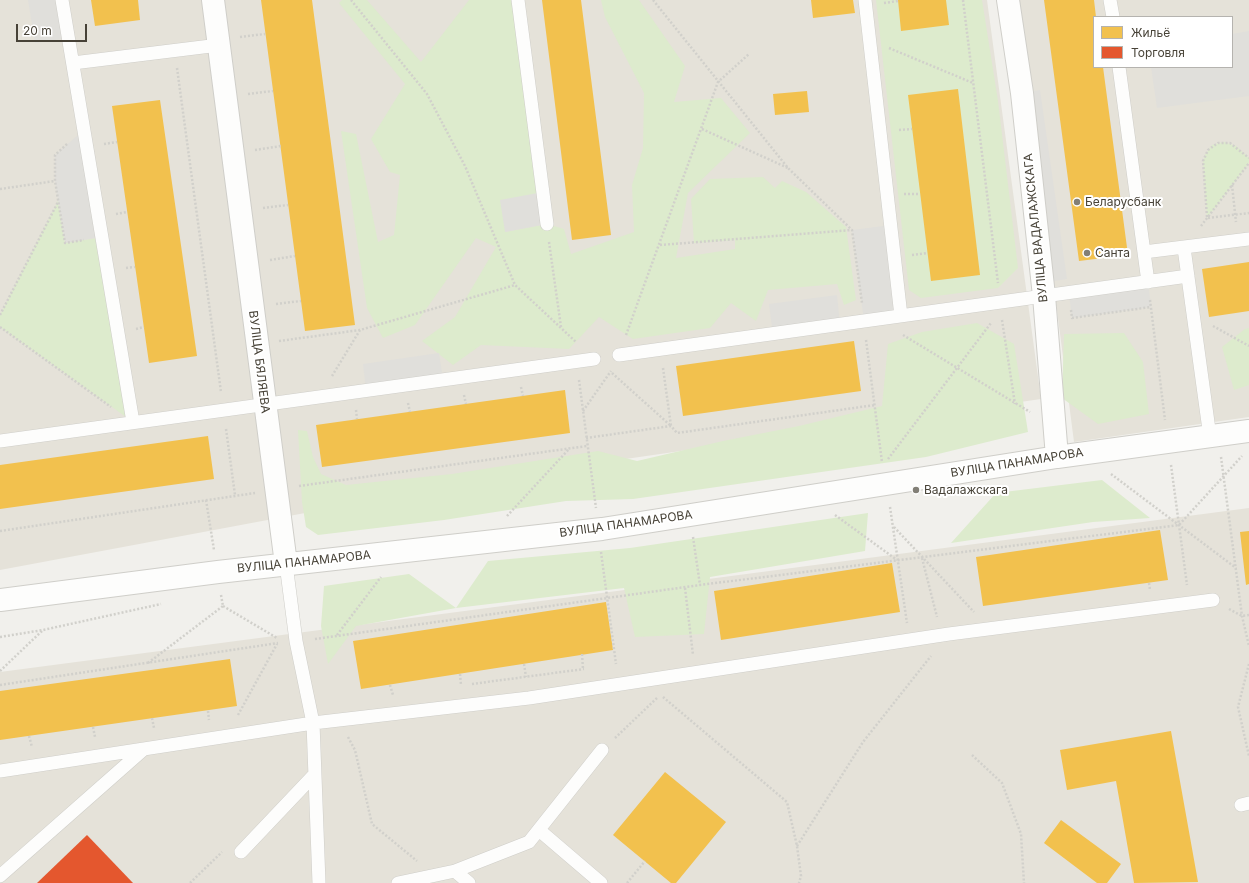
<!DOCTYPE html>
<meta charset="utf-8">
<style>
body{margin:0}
#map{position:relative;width:1249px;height:883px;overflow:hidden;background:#f1f0ec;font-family:Inter,sans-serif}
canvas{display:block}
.legend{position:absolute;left:1093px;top:16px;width:140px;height:52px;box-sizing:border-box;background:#fff;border:1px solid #b5b3af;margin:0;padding:5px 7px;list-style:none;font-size:12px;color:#474237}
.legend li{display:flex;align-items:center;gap:8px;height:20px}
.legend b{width:20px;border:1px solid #b5b3af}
.scale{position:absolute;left:16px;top:24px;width:71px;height:18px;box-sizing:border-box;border:2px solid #474237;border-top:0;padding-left:5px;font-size:12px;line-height:14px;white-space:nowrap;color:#474237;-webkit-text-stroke:3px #fff;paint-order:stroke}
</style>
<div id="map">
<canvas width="1249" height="883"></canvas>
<ul class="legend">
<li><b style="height:11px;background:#f2c14e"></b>Жильё</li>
<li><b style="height:11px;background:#e4572e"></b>Торговля</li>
</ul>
<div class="scale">20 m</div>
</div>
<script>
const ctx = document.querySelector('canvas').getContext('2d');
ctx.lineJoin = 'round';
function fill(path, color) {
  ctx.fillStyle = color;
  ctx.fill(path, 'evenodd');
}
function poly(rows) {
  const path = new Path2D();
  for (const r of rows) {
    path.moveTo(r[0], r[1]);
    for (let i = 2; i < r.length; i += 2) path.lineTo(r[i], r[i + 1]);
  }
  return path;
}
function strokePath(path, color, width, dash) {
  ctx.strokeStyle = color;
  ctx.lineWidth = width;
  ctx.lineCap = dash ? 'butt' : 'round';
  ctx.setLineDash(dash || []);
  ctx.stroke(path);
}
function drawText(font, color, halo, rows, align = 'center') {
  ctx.font = font + ' Inter,sans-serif';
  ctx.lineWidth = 4;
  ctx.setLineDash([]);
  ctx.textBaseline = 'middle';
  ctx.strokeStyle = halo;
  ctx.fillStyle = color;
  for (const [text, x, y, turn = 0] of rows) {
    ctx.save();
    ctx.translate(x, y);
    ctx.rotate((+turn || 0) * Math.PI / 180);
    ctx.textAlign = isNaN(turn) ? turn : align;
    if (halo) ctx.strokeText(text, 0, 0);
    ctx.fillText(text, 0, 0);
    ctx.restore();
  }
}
fill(poly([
 [0,0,987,0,1041,399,487,479,0,570],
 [1017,0,1249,0,1249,417,1074,442],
 [1094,17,1232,17,1232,67,1094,67],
 [1249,508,1249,883,0,883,0,672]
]), '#e5e2d9');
fill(poly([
 [342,0,367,0,421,62,469,0,518,0,543,192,505,232,547,224,564,229,571,254,634,232,632,185,643,148,644,93,605,17,601,0,639,0,685,66,674,102,721,98,750,133,688,193,676,258,735,249,735,240,694,243,691,199,710,179,763,177,775,188,782,181,806,192,846,227,856,300,844,305,837,284,768,290,756,321,731,303,710,328,633,339,599,317,569,349,481,345,453,365,422,341,455,317,496,247,476,238,415,325,383,338,367,308,341,131,356,134,378,242,394,235,400,175,390,172,371,139,405,84,339,3],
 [876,0,982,0,998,101,1018,268,998,288,921,298,909,290],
 [1224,142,1236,146,1249,158,1249,163,1207,218,1203,161,1205,155,1212,145],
 [58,201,65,243,102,237,133,422,0,327,0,315],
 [977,323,1014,344,1028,432,926,457,633,499,566,501,444,520,318,535,306,527,302,502,298,430,307,431,313,457,321,474,346,485,452,474,598,451,637,461,723,441,799,426,882,406,888,344,922,332],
 [1249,328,1249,385,1234,390,1222,347,1245,329],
 [1124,333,1143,362,1149,414,1098,424,1062,398,1064,334],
 [1102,480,1150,518,1093,522,951,543,996,493],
 [868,513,865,551,710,577,704,634,635,637,624,588,456,608,356,626,328,664,321,626,324,586,409,574,456,608,488,561,630,548]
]), '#ddebcd');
fill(poly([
 [28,0,62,0,69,38,35,43],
 [1249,31,1249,96,1157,108,1151,67,1232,67,1232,34],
 [1040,90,1067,279,1042,283,1022,93],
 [84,130,102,237,65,243,55,181,55,155],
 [543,192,547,224,505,232,500,200],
 [891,225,901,316,864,321,852,230],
 [1148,282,1151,307,1072,318,1069,293],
 [837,295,840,324,773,334,769,304],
 [439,353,443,379,366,390,363,364]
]), '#e0dfdb');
fill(poly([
 [91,0,138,0,140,20,95,26],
 [261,0,312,0,355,325,305,331],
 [542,0,581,0,611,235,572,240],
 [811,0,853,0,855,13,813,18],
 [898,0,946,0,949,25,901,31],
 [1044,0,1094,0,1096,17,1094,17,1094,67,1103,67,1128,255,1079,261],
 [958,89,980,275,931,281,908,95],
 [807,91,809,112,775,115,773,94],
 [160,100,197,356,149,363,112,106],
 [1249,262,1249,311,1209,317,1202,269],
 [854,341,861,391,683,416,676,366],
 [565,390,570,433,322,467,316,425],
 [208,436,214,479,0,509,0,465],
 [1160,530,1168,580,983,606,976,557],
 [1249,531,1249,584,1246,585,1240,532],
 [892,563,900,612,721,640,714,591],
 [606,602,613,650,361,689,353,641],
 [230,659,237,706,0,740,0,691],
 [1171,731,1198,882,1134,883,1116,781,1067,790,1060,750],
 [665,772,726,822,676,883,671,883,613,835],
 [1061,820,1121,864,1107,883,1097,883,1044,843]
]), '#f2c14e');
fill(poly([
 [87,835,133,883,37,883]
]), '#e4572e');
const service = poly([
 [62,0,133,422],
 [518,0,547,224],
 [865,0,901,316],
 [1110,0,1113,17],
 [73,63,219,45],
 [1119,67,1148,282],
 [1184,248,1210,437],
 [1144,252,1249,239],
 [619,355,1188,276],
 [0,441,594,359],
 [286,564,296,641,313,723,319,883],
 [0,771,313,723,529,698,949,634,1213,600],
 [1241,805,1249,803],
 [539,830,601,883],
 [241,852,314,775],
 [455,871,469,883],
 [0,876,144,749],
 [398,883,455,871,529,842,602,750]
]);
const minor = poly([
 [213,0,286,564],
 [1008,0,1022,93,1044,296,1057,457],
 [0,600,218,572,602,529,1057,457,1249,431]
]);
strokePath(service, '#cfcec9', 14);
strokePath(minor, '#cfcec9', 24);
strokePath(poly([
 [351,0,427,94,465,166,515,285,576,342],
 [653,0,788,168,852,230,862,303],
 [963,0,998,283],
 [884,3,898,1],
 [240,37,265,34],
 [889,48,973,83],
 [177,68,221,392],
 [248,94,273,91],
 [702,129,788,168],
 [899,130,912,129],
 [67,144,55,155,55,181,65,243,84,240],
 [104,144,117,142],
 [255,150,281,146],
 [1232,185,1236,222],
 [0,189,55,181],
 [904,194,920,194],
 [263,208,288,205],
 [116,214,127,212],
 [1207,217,1203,161,1208,150,1218,143,1230,143,1249,158],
 [1208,218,1249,213],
 [1201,226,1249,163],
 [549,242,561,327],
 [660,245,852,230],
 [912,255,927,253],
 [270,260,295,256],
 [126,268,135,267],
 [1150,300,1165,420],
 [276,304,301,301],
 [1071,310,1072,318,1151,307],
 [0,315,58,202],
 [1002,320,1015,404],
 [1213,326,1249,346],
 [0,327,111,407],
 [136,329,144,327],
 [626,335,718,82,749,54],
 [903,335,1030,412],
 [866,340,882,462],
 [279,341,360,330],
 [663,368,671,426],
 [612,373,671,426],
 [332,376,360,330,515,285],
 [579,380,596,508],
 [521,387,523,396],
 [464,395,466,404],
 [408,403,410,412],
 [356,410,357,419],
 [583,411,611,371],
 [226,429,235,495],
 [586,438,671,426,677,433,875,405],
 [1221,457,1242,616,1249,646],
 [888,459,991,323],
 [1171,465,1187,585],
 [1111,474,1236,568],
 [299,486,587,446],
 [206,500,214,550],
 [890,507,907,623],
 [835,515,897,560],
 [507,516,569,449],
 [894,527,974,612],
 [0,531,255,493],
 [693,537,700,585],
 [601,552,616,664],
 [922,558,937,617],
 [1149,583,1150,590],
 [685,588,693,655],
 [221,595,223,606],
 [223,606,277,638],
 [1229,609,1242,616,1249,615],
 [337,635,381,577],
 [0,637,43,630,161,604],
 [315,639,700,585,1179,525,1242,456],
 [582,654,583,669],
 [148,663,223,606],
 [524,664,526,677],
 [1249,664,1238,707,1249,756],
 [0,671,43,630],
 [460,674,461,685],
 [472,684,584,669],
 [0,685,278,643],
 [390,685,393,695],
 [663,697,787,802,797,846,801,876,799,883],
 [208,711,209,720],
 [238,715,277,644],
 [152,718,154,728],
 [93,727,95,737],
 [29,736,32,747],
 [348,737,355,750,372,824,417,861],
 [615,738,657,698],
 [972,755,1002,783,1021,834,1024,883],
 [797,846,863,742,931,656],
 [190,883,222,852],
 [627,883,645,861]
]), '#d1d0cb', 2.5, [2, 2]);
strokePath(service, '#fdfdfc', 13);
strokePath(minor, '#fdfdfc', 22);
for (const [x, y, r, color] of [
 [1077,202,4,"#827f76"],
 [1087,253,4,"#827f76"],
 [916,490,4,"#827f76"]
]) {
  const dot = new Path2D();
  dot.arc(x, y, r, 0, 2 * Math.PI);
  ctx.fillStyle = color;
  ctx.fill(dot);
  strokePath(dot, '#fff', 1.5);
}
drawText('12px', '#474237', '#fff', [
 ["Беларусбанк",1085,202],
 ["Санта",1095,253],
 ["Вадалажскага",924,490]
], 'left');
drawText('12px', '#474237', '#fff', [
 ["ВУЛІЦА ВАДАЛАЖСКАГА",1036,228,-96],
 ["ВУЛІЦА БЯЛЯЕВА",259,362,83],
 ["ВУЛІЦА ПАНАМАРОВА",1017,463,-9],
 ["ВУЛІЦА ПАНАМАРОВА",626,524,-8],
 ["ВУЛІЦА ПАНАМАРОВА",304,562,-6]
]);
</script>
